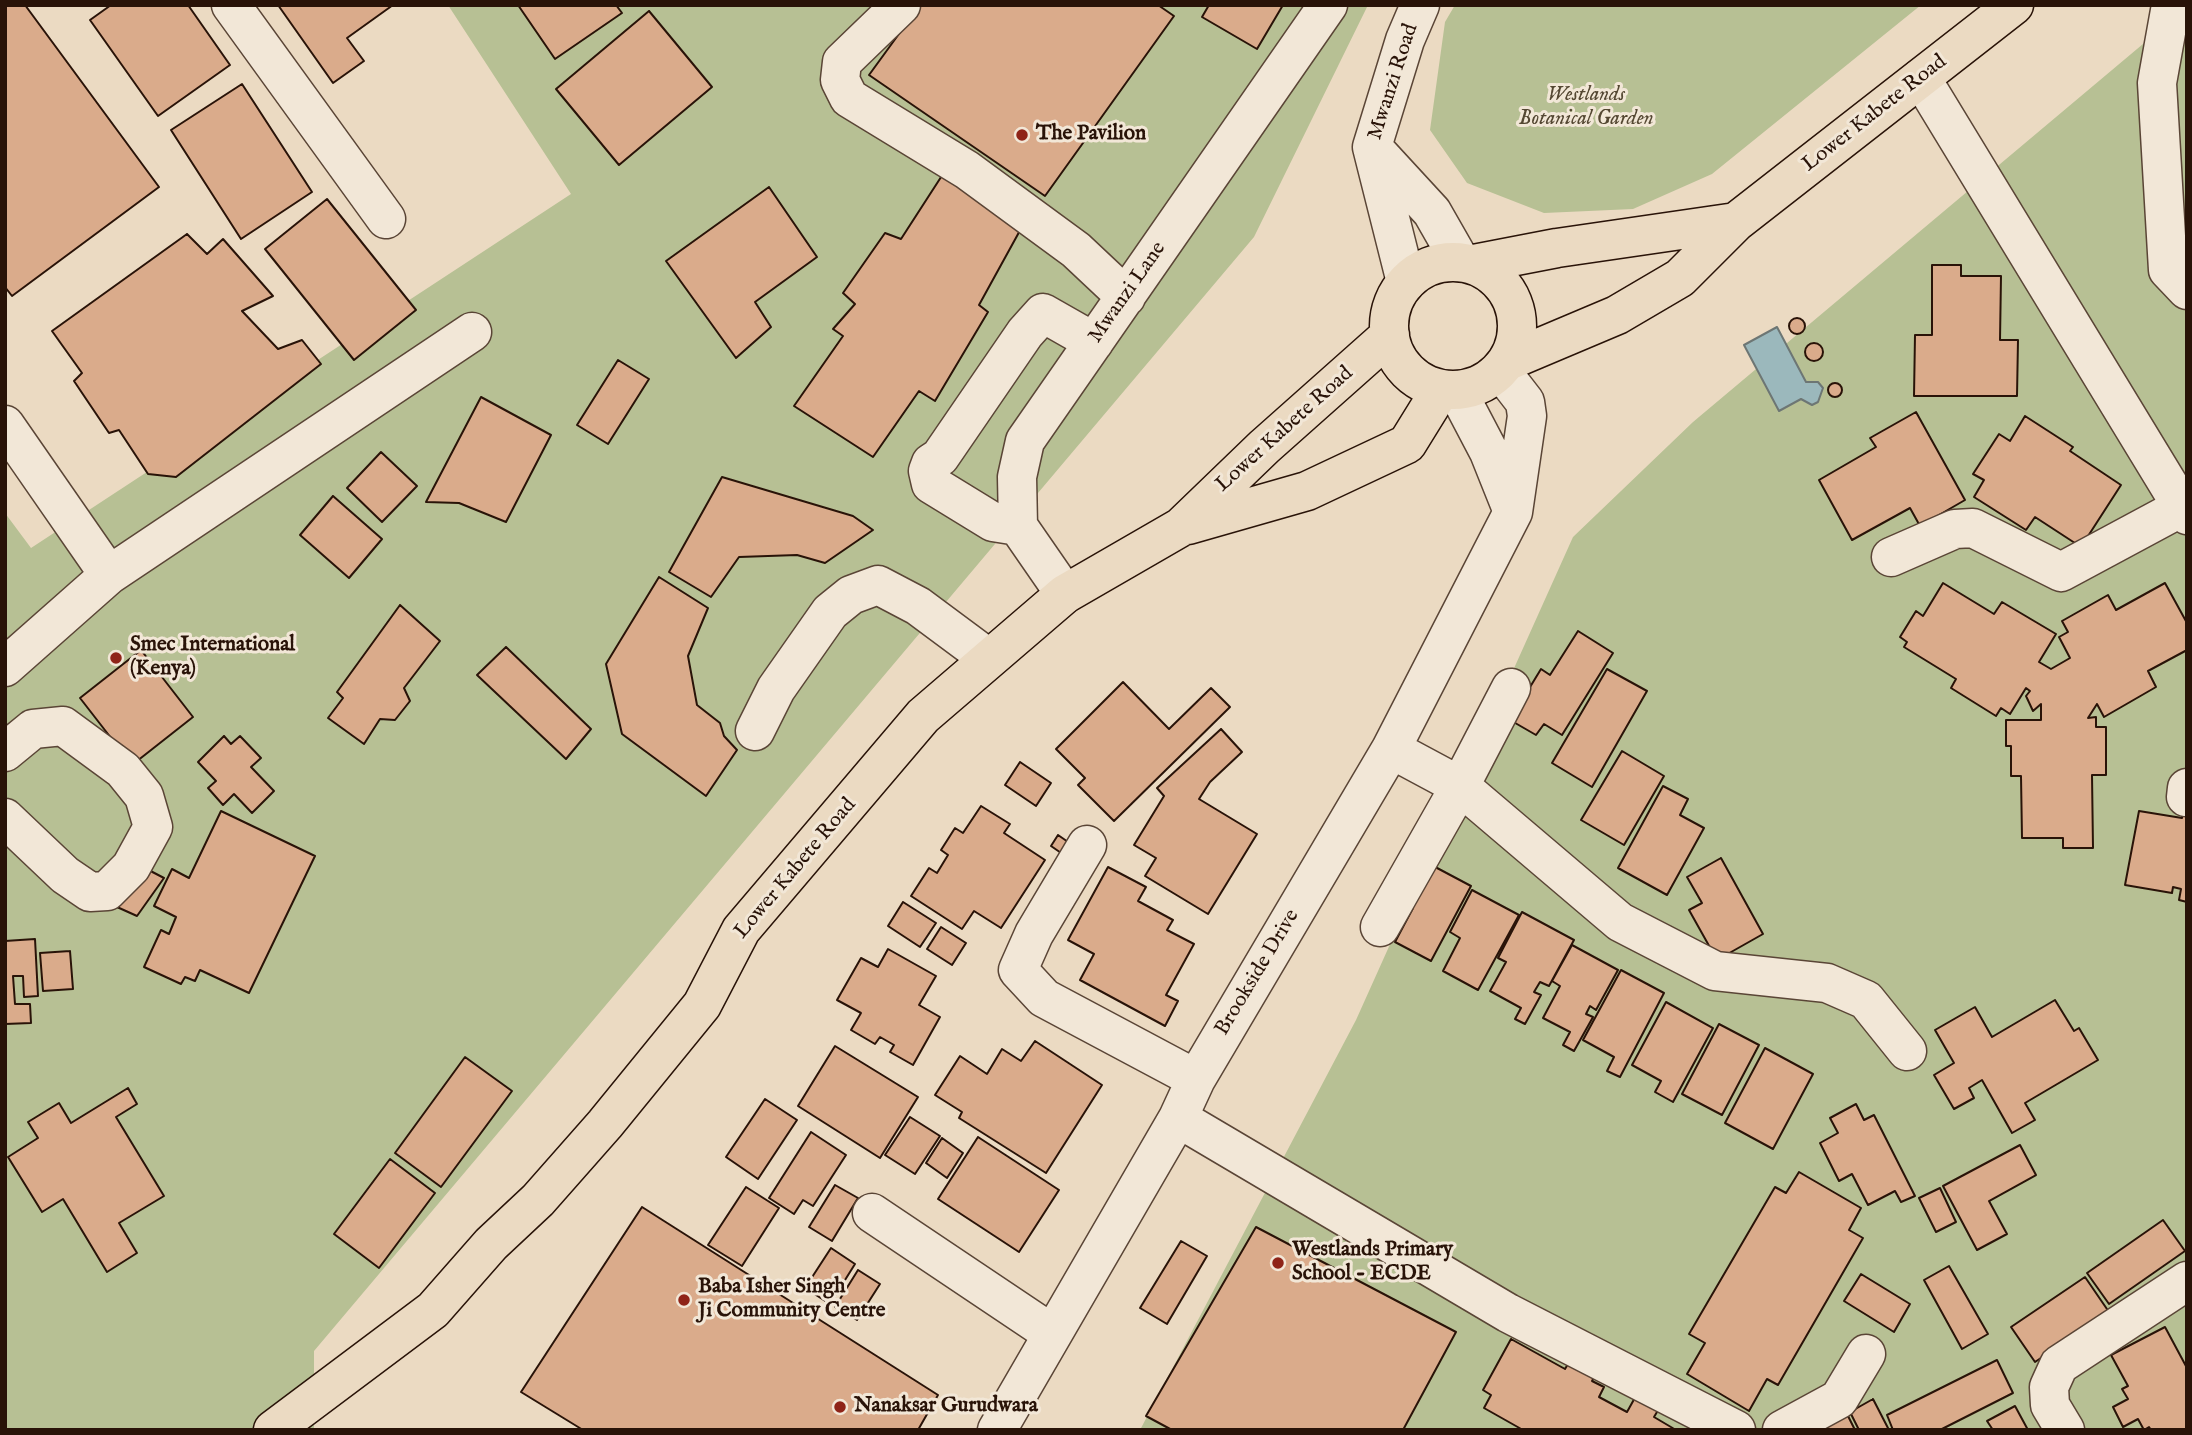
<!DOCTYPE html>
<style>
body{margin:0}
#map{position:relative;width:2192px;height:1435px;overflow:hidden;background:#ebdac2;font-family:"IM FELL English",serif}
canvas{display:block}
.frame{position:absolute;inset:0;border:7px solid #291308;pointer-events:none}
</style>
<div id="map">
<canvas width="2192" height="1435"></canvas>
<div class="frame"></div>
</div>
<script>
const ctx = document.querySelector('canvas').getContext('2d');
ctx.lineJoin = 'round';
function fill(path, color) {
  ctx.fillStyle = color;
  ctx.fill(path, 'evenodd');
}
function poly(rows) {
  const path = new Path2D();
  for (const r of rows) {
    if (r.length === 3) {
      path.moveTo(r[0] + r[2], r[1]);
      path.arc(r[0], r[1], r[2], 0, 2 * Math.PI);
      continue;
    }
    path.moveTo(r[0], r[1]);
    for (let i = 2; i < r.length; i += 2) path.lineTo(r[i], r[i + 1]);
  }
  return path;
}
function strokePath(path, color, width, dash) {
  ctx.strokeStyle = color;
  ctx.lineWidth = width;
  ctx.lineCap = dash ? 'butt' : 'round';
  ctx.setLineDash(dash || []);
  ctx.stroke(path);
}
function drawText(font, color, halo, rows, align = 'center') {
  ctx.font = font + ' "IM FELL English",serif';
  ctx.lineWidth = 6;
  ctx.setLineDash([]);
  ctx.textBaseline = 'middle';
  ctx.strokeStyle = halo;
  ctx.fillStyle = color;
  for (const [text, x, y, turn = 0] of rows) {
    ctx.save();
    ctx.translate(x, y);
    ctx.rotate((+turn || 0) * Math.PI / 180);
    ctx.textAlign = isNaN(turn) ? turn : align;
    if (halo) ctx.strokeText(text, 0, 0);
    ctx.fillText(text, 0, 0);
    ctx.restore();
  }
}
fill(poly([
 [448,5,1368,5,1254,237,314,1351,314,1430,5,1430,5,513,31,548,571,194],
 [1455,5,1921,5,1712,174,1633,209,1544,213,1467,183,1430,130,1445,22],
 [2187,7,2187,1430,1140,1430,1356,1020,1573,537,1693,422]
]), '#b7c094');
const water = poly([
 [1777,327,1806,382,1818,382,1823,388,1818,402,1812,405,1801,399,1779,411,1744,345,1777,327]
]);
fill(water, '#9bb8bc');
strokePath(water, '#6d7674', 2);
const building = poly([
 [5,5,25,5,159,187,12,296,5,287,5,5],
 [111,5,188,5,230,65,158,116,90,20,111,5],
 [278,5,393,5,347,38,364,61,333,83,278,5],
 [518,5,616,5,622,13,555,59,518,5],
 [920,5,1158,5,1174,16,1045,196,869,75,920,5],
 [1209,5,1283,5,1257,49,1202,17,1209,5],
 [649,11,712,87,619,165,556,89,649,11],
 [242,84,312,192,241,239,171,130,242,84],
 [943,174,1023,225,979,305,988,312,935,401,919,391,873,457,794,406,843,336,833,329,855,304,843,293,885,233,901,239,943,174],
 [769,187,817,257,755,302,771,327,736,358,666,261,769,187],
 [327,199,416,310,354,360,265,249,327,199],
 [187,234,207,254,223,239,273,296,242,311,278,349,302,340,321,364,176,477,148,474,119,430,109,433,74,381,82,373,52,331,187,234],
 [1932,265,1961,265,1961,276,2001,276,2000,340,2018,340,2017,396,1914,396,1915,335,1932,335,1932,265],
 [1797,326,8],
 [1814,352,9],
 [618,360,649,379,608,444,577,425,618,360],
 [1835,390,7],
 [481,397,551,435,506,522,459,503,426,502,481,397],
 [1916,412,1965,500,1920,526,1910,508,1852,540,1819,480,1876,447,1870,438,1916,412],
 [2025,416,2073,447,2070,451,2121,485,2081,547,2035,517,2026,530,1974,497,1984,480,1973,474,1999,434,2010,441,2025,416],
 [381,452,417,486,382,522,347,488,381,452],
 [722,477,853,516,873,530,825,563,797,555,739,557,711,597,669,572,722,477],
 [333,496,382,539,349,578,300,535,333,496],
 [659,577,708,608,688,656,697,705,720,723,724,736,737,750,706,796,622,734,606,664,659,577],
 [1943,583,1994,614,2002,602,2056,634,2039,662,2051,669,2070,658,2059,637,2068,632,2062,621,2108,595,2116,610,2165,583,2187,623,2187,650,2148,671,2156,687,2104,717,2097,704,2088,718,2096,717,2096,727,2106,727,2106,775,2092,775,2093,848,2063,848,2063,838,2022,838,2021,776,2011,776,2011,746,2006,746,2006,720,2041,720,2041,704,2033,711,2026,696,2030,691,2026,688,2010,714,2001,708,1996,716,1951,688,1956,679,1904,647,1907,642,1900,637,1916,611,1923,616,1943,583],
 [400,605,440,641,404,688,410,701,395,720,380,719,364,744,328,718,343,698,337,692,400,605],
 [1578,631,1613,653,1562,735,1544,724,1536,735,1510,720,1541,669,1550,675,1578,631],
 [506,647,591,729,566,759,477,675,506,647],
 [141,650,193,717,132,765,80,698,141,650],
 [1607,669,1647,691,1592,787,1552,763,1607,669],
 [1123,682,1169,729,1211,688,1230,707,1114,821,1078,785,1085,778,1056,749,1123,682],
 [1221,729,1242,752,1210,782,1199,799,1257,834,1208,914,1145,876,1156,858,1134,845,1164,796,1157,788,1221,729],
 [224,736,231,744,240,736,261,758,251,767,274,791,252,813,234,794,223,805,208,788,216,781,198,762,224,736],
 [1622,751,1664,776,1624,845,1581,820,1622,751],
 [1020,762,1051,783,1036,806,1005,785,1020,762],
 [1663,786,1688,799,1680,815,1704,828,1667,895,1618,868,1663,786],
 [981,806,1010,824,1004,833,1045,860,1001,928,974,911,962,929,911,896,929,868,937,873,948,855,941,850,955,828,963,833,981,806],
 [2184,807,2187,808,2187,902,2179,900,2181,889,2173,887,2172,893,2125,885,2139,811,2182,818,2184,807],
 [221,811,315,856,249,993,200,970,195,981,185,977,181,984,144,967,161,930,169,934,176,917,154,906,172,869,189,878,221,811],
 [1058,835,1071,844,1064,855,1051,846,1058,835],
 [1721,858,1763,934,1717,960,1689,910,1702,903,1687,877,1721,858],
 [1422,860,1471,886,1431,961,1395,942,1413,908,1400,902,1422,860],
 [139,865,164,878,137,916,117,907,139,865],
 [1108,867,1146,887,1138,901,1173,920,1167,930,1194,944,1166,995,1178,1001,1165,1026,1080,980,1094,954,1068,940,1108,867],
 [1472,890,1519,915,1478,990,1443,971,1460,938,1450,932,1472,890],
 [903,902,936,923,920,947,888,926,903,902],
 [1522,912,1574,940,1549,986,1540,982,1534,992,1541,995,1525,1024,1515,1019,1521,1008,1490,991,1506,962,1498,958,1522,912],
 [941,927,966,943,952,965,927,949,941,927],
 [35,939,38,996,24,997,23,976,13,976,15,1004,30,1004,31,1023,5,1024,5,941,35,939],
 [1572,945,1618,970,1596,1010,1590,1006,1586,1014,1593,1017,1574,1051,1563,1045,1570,1032,1543,1018,1560,986,1552,981,1572,945],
 [888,949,936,976,919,1005,940,1017,913,1065,890,1052,894,1045,880,1037,875,1044,851,1030,861,1013,837,1000,861,958,878,967,888,949],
 [70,951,73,989,43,991,40,953,70,951],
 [1621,970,1664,993,1620,1077,1607,1071,1614,1057,1583,1040,1621,970],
 [2055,1000,2074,1031,2079,1028,2098,1060,2025,1103,2035,1120,2012,1133,1982,1080,1969,1088,1974,1098,1954,1109,1934,1075,1954,1063,1935,1030,1975,1007,1992,1037,2055,1000],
 [1666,1002,1713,1028,1673,1102,1655,1092,1661,1081,1632,1065,1666,1002],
 [1719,1024,1759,1045,1722,1115,1682,1094,1719,1024],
 [1035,1041,1102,1085,1046,1173,959,1118,962,1112,935,1095,960,1056,987,1074,1002,1049,1021,1061,1035,1041],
 [835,1046,918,1097,880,1158,798,1106,835,1046],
 [1765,1048,1813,1074,1773,1149,1725,1123,1765,1048],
 [465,1057,512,1091,441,1187,395,1153,465,1057],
 [128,1088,137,1104,116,1117,164,1196,119,1223,137,1253,107,1272,63,1199,42,1212,8,1157,38,1138,28,1122,59,1103,71,1123,128,1088],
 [765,1099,797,1120,758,1179,726,1157,765,1099],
 [1856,1104,1864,1120,1874,1115,1915,1196,1901,1202,1895,1191,1868,1205,1852,1174,1839,1181,1820,1143,1838,1133,1830,1118,1856,1104],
 [910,1117,940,1136,915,1174,885,1155,910,1117],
 [811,1132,846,1155,813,1206,803,1200,794,1214,769,1198,811,1132],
 [978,1137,1059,1190,1019,1252,938,1199,978,1137],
 [942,1138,963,1153,947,1178,926,1163,942,1138],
 [2020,1145,2036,1175,1989,1201,2007,1234,1977,1250,1943,1186,2020,1145],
 [390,1159,435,1193,379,1268,334,1234,390,1159],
 [1799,1172,1861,1208,1849,1230,1863,1238,1778,1385,1767,1379,1749,1411,1687,1374,1705,1343,1689,1334,1775,1187,1786,1193,1799,1172],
 [835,1185,858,1198,832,1241,809,1227,835,1185],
 [746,1187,779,1208,742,1266,708,1245,746,1187],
 [1940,1188,1956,1222,1936,1232,1919,1198,1940,1188],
 [642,1207,938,1395,918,1430,583,1430,521,1392,642,1207],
 [2163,1220,2185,1251,2109,1304,2087,1273,2163,1220],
 [1256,1227,1456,1332,1403,1430,1172,1430,1146,1416,1256,1227],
 [1181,1241,1207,1256,1167,1324,1140,1308,1181,1241],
 [831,1248,855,1264,830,1304,805,1288,831,1248],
 [1949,1266,1988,1334,1962,1349,1924,1280,1949,1266],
 [858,1270,880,1284,857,1320,835,1307,858,1270],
 [1861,1274,1910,1304,1894,1332,1844,1301,1861,1274],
 [2085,1277,2109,1312,2035,1362,2011,1327,2085,1277],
 [2165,1327,2187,1368,2187,1430,2151,1430,2149,1427,2144,1430,2138,1419,2123,1427,2113,1407,2128,1399,2122,1389,2128,1386,2111,1355,2165,1327],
 [1511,1339,1565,1369,1571,1359,1597,1372,1592,1381,1604,1387,1599,1397,1627,1412,1637,1394,1660,1407,1654,1417,1676,1430,1523,1430,1484,1408,1491,1395,1483,1390,1511,1339],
 [1997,1360,2013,1393,1940,1430,1893,1430,1887,1415,1997,1360],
 [1873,1399,1889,1430,1859,1430,1850,1412,1873,1399],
 [2015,1406,2028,1430,1993,1430,1987,1421,2015,1406],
 [1847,1414,1855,1430,1819,1430,1847,1414]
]);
fill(building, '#daab8b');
strokePath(building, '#291308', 2);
const minor = poly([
 [231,5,386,219],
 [901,5,842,62,840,80,849,98,967,170,1076,250,1126,297],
 [2171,5,2157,83,2168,270,2187,290],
 [1921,78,2187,515],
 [1374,149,1432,212,1460,261],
 [1406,282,1372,147,1405,40,1420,5],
 [1457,391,1489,452,1513,512],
 [5,425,109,575,5,667],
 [1018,526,993,522,931,484,928,471,931,463,940,457,1025,333,1043,313,1094,342],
 [1891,557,1955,529,1973,528,2061,572,2182,507],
 [109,575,472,332],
 [1065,594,1018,526,1017,477,1025,441,1328,5],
 [755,731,776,689,830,612,851,595,878,585,918,606,988,658],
 [1391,749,1460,786,1620,922,1715,971,1827,983,1866,1000,1907,1051],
 [5,752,33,729,63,726,123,770,144,796,153,827,131,867,107,891,90,892,65,875,5,818],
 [2186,797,2187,788],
 [1087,845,1034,934,1018,970,1044,998,1196,1079],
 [1380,927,1460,786,1511,688],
 [1178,1118,1508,1313,1736,1430],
 [872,1213,1051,1333],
 [997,1430,1178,1118,1196,1079,1391,749,1513,512,1527,416,1525,402,1501,371],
 [1782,1430,1839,1399,1866,1354],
 [2065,1430,2050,1405,2049,1387,2059,1365,2187,1281]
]);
const major = poly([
 [1453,326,64],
 [1474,264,1557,248,1736,222],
 [1508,361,1617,315,1680,278,1736,222,2014,5],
 [1188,525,1307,491,1407,444,1441,389],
 [273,1430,433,1310,491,1244,538,1200,605,1124,702,1005,741,930,923,716,1065,594,1181,527,1264,447,1390,335]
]);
strokePath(minor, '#5a4536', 41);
strokePath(major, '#291308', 41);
strokePath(minor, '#f2e7d7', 38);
strokePath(major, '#ebdac2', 38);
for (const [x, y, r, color] of [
 [1022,135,7,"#8f2418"],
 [116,658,7,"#8f2418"],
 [1278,1263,7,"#8f2418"],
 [684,1300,7,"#8f2418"],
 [840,1407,7,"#8f2418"]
]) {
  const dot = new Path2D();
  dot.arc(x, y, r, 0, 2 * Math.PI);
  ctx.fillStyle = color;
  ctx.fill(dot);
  strokePath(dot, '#f2e7d7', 2.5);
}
drawText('21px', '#291308', '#f2e7d7', [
 ["Mwanzi Road",1394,82,-72],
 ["Lower Kabete Road",1875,114,-38],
 ["Mwanzi Lane",1128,293,-55],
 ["Lower Kabete Road",1285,430,-42],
 ["Lower Kabete Road",796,869,-50],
 ["Brookside Drive",1258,973,-59]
]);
drawText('italic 21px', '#544732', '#f2e7d7', [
 ["Westlands",1586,96],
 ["Botanical Garden",1586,120]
]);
drawText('bold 21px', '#291308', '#f2e7d7', [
 ["The Pavilion",1036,135],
 ["Smec International",130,646],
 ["(Kenya)",130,670],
 ["Westlands Primary",1292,1251],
 ["School - ECDE",1292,1275],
 ["Baba Isher Singh",698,1288],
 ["Ji Community Centre",698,1312],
 ["Nanaksar Gurudwara",854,1407]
], 'left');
</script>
